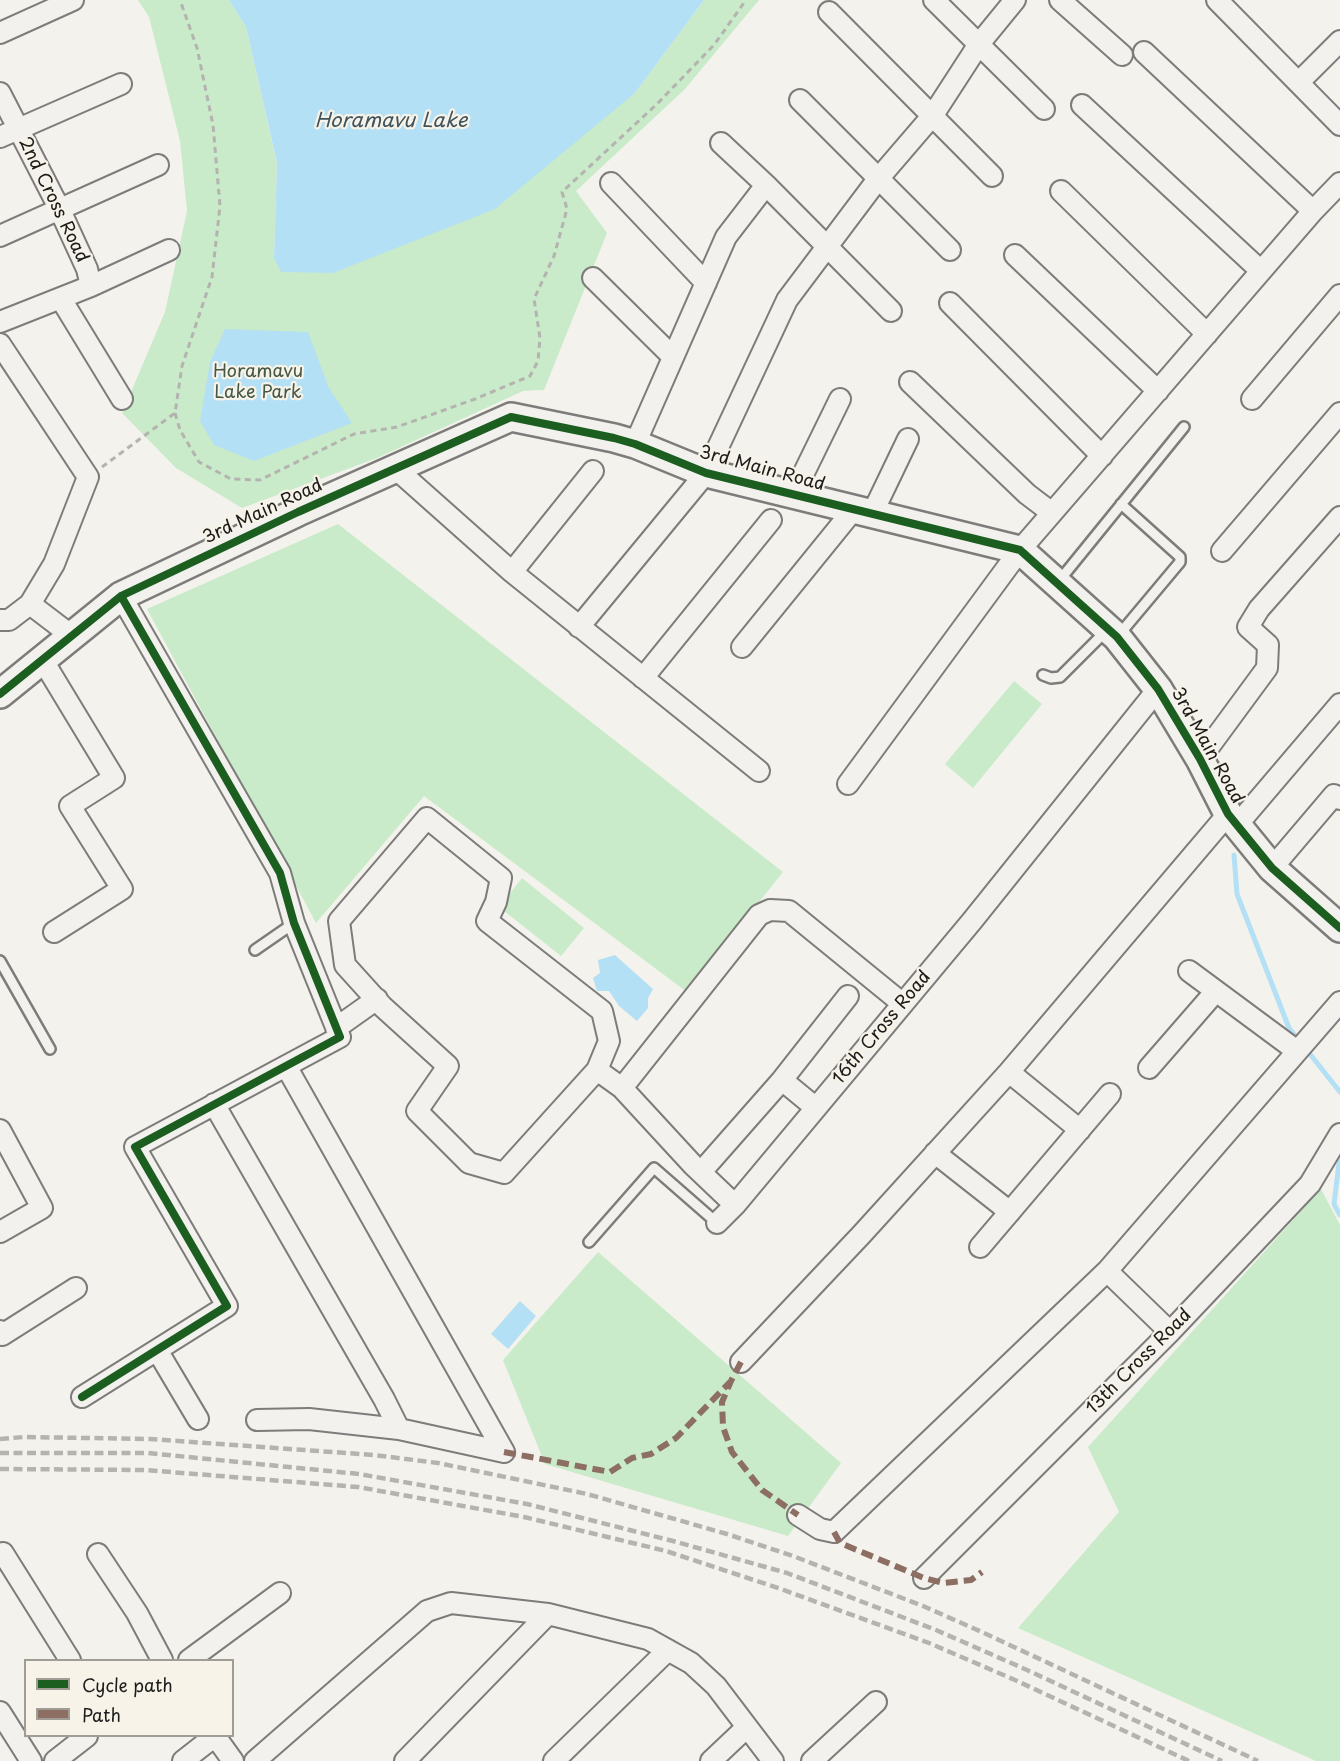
<!DOCTYPE html>
<style>
body{margin:0}
#map{position:relative;width:1340px;height:1761px;overflow:hidden;background:#f4f2ec;font-family:"Playpen Sans",sans-serif}
canvas{display:block}
.legend{position:absolute;left:24px;top:1659px;width:210px;height:78px;box-sizing:border-box;background:#f7f3e8;border:2px solid #9f9d96;margin:0;padding:8px 10px;list-style:none;font-size:18px;color:#1c1c1c}
.legend li{display:flex;align-items:center;gap:12px;height:30px}
.legend b{width:30px;border:2px solid #9f9d96}
</style>
<div id="map">
<canvas width="1340" height="1761"></canvas>
<ul class="legend">
<li><b style="height:8px;background:#1b5e20"></b>Cycle path</li>
<li><b style="height:8px;background:#8d6e63"></b>Path</li>
</ul>
</div>
<script>
const ctx = document.querySelector('canvas').getContext('2d');
ctx.lineJoin = 'round';
function fill(path, color) {
  ctx.fillStyle = color;
  ctx.fill(path, 'evenodd');
}
function poly(rows) {
  const path = new Path2D();
  for (const r of rows) {
    path.moveTo(r[0], r[1]);
    for (let i = 2; i < r.length; i += 2) path.lineTo(r[i], r[i + 1]);
  }
  return path;
}
function strokePath(path, color, width, dash) {
  ctx.strokeStyle = color;
  ctx.lineWidth = width;
  ctx.lineCap = dash ? 'butt' : 'round';
  ctx.setLineDash(dash || []);
  ctx.stroke(path);
}
function drawText(font, color, halo, rows, align = 'center') {
  ctx.font = font + ' "Playpen Sans",sans-serif';
  ctx.lineWidth = 4.5;
  ctx.setLineDash([]);
  ctx.textBaseline = 'middle';
  ctx.strokeStyle = halo;
  ctx.fillStyle = color;
  for (const [text, x, y, turn = 0] of rows) {
    ctx.save();
    ctx.translate(x, y);
    ctx.rotate((+turn || 0) * Math.PI / 180);
    ctx.textAlign = isNaN(turn) ? turn : align;
    if (halo) ctx.strokeText(text, 0, 0);
    ctx.fillText(text, 0, 0);
    ctx.restore();
  }
}
fill(poly([
 [138,0,229,0,246,27,277,164,274,258,635,93,704,0,759,0,685,89,576,191,607,233,544,390,523,391,377,458,242,508,176,468,122,413,165,312,187,211,180,141,149,17],
 [338,524,783,872,687,992,424,796,316,923,147,609],
 [1014,681,1042,704,973,788,945,764],
 [522,878,584,928,561,956,499,907],
 [1321,1189,1340,1225,1340,1761,1316,1761,1018,1628,1119,1512,1088,1447],
 [598,1252,841,1463,788,1536,545,1464,503,1360]
]), '#c9ebc9');
fill(poly([
 [229,0,704,0,635,93,495,209,333,273,281,272,274,258,277,163,246,27],
 [225,329,308,332,329,388,352,423,254,461,214,445,200,421,210,362],
 [615,955,653,989,648,998,648,1008,637,1021,619,1006,609,991,597,991,593,978,600,973,598,960],
 [520,1301,536,1316,508,1349,491,1334]
]), '#b3e0f5');
strokePath(poly([
 [1234,855,1237,894,1289,1028,1300,1042],
 [1306,1049,1340,1092],
 [1340,1155,1334,1204,1340,1215]
]), '#b3e0f5', 5);
const lane = poly([
 [1059,581,1184,427],
 [1118,636,1180,562,1180,557,1121,504],
 [1043,675,1051,678,1060,677,1106,631],
 [255,950,294,923],
 [0,961,50,1049],
 [589,1242,654,1168,717,1223]
]);
const street = poly([
 [934,0,1044,109],
 [1060,0,1122,55],
 [1217,0,1340,125],
 [829,12,992,176],
 [0,33,73,0],
 [1144,52,1313,211],
 [1299,82,1340,41],
 [0,93,59,208,87,269,91,286,0,322],
 [800,100,950,250],
 [1082,105,1261,271],
 [0,137,121,84],
 [721,143,766,185,891,311],
 [611,183,706,283],
 [1061,191,1207,334],
 [0,236,158,165],
 [1015,255,1158,391],
 [593,278,673,357],
 [91,286,169,250],
 [61,299,122,399],
 [950,303,1102,456],
 [0,344,88,477,54,564,30,604,72,636],
 [910,382,1027,494,1052,513],
 [1252,399,1340,295],
 [635,444,726,237,766,185],
 [395,468,512,572,759,771],
 [794,493,840,399],
 [872,514,908,439],
 [1222,551,1340,413],
 [512,572,593,471],
 [0,620,9,620,30,604],
 [579,627,706,473,787,300,878,179,933,115,979,44,1015,0],
 [742,647,854,509],
 [42,659,114,778,70,806,122,889,54,932],
 [643,678,771,520],
 [1200,759,1267,668,1268,645,1248,627,1259,609,1340,517],
 [848,784,1020,550,1313,211,1340,183],
 [427,818,501,878,496,902,487,921,602,1011,609,1041,597,1070,504,1173,469,1163,417,1111,448,1066,383,1007,345,965,339,921,427,818],
 [1237,825,1340,704],
 [1272,868,1334,795,1340,799],
 [1189,971,1297,1051],
 [336,1028,377,999],
 [286,1066,504,1452],
 [1149,1068,1216,991],
 [597,1070,622,1088,693,1165,735,1205],
 [1009,1072,1080,1130],
 [782,1080,816,1108],
 [622,1088,759,915,770,910,789,911,903,1004],
 [214,1104,384,1399,399,1429,504,1452],
 [0,1130,42,1208,0,1232],
 [935,1153,1010,1212],
 [701,1172,782,1080,848,996],
 [717,1223,735,1205,972,921,1158,689],
 [980,1247,1110,1094],
 [1107,1271,1170,1332],
 [0,1331,2,1335,76,1288],
 [157,1350,198,1419],
 [741,1362,862,1234,1009,1072,1228,814],
 [82,1397,227,1306,135,1147,340,1037,294,923,280,873,121,596],
 [257,1420,309,1419,399,1429],
 [798,1515,820,1529,834,1532,1107,1271,1340,1002],
 [3,1553,70,1660],
 [98,1554,137,1613,162,1660],
 [924,1578,1170,1332,1310,1184,1340,1134],
 [189,1660,280,1593],
 [0,1712,31,1761],
 [215,1736,233,1761],
 [55,1761,87,1736],
 [183,1761,215,1736],
 [255,1761,427,1611,451,1603,548,1614,648,1639,691,1663,716,1686,773,1761],
 [405,1761,548,1614],
 [554,1761,668,1650],
 [711,1761,747,1727],
 [812,1761,876,1702]
]);
const secondary = poly([
 [0,694,121,596,298,512,511,417,614,438,635,444,706,473,1020,550,1117,637,1158,689,1200,759,1228,814,1272,868,1340,928]
]);
strokePath(lane, '#7d7c7a', 14);
strokePath(street, '#7d7c7a', 24);
strokePath(secondary, '#7d7c7a', 32);
strokePath(poly([
 [175,413,180,430,199,462,231,479,260,480,354,434,397,427,475,399,530,376,538,361,540,338,534,299,554,256,567,209,562,192,657,104,714,45,746,0],
 [102,467,175,413,182,366,212,277,220,206,213,125,197,48,180,0]
]), '#b4b3b0', 3, [6, 4.5]);
strokePath(lane, '#f2f1ed', 9);
strokePath(street, '#f2f1ed', 20);
strokePath(secondary, '#f2f1ed', 27);
strokePath(poly([
 [0,1439,24,1437,150,1439,374,1455,438,1463,587,1494,727,1534,793,1556,923,1606,984,1633,1258,1761],
 [0,1453,148,1453,359,1474,527,1504,673,1541,787,1573,936,1630,1027,1670,1222,1761],
 [0,1469,145,1470,358,1487,524,1517,666,1551,781,1589,929,1643,1015,1680,1189,1761]
]), '#b4b3b0', 4.5, [9, 4.5]);
strokePath(poly([
 [741,1362,731,1381,722,1402,723,1427,732,1452,762,1490,798,1515],
 [504,1452,610,1472,632,1458,651,1454,676,1438,731,1381],
 [834,1532,840,1543,924,1578,943,1583,971,1580,982,1572]
]), '#8d6e63', 6, [12, 6]);
strokePath(poly([
 [0,694,121,596,298,512,511,417,614,438,635,444,706,473,1020,550,1117,637,1158,689,1200,759,1228,814,1272,868,1340,928],
 [82,1397,227,1306,135,1147,340,1037,294,923,280,873,121,596]
]), '#1b5e20', 8);
drawText('18px', '#1c1c1c', '#f7f3e8', [
 ["2nd Cross Road",53,200,64],
 ["3rd Main Road",762,469,15],
 ["3rd Main Road",263,512,-25],
 ["3rd Main Road",1207,746,61],
 ["16th Cross Road",882,1028,-50],
 ["13th Cross Road",1139,1362,-45]
]);
drawText('18px', '#455848', '#f7f3e8', [
 ["Horamavu",258,372],
 ["Lake Park",258,393]
]);
drawText('italic 20px', '#41545e', '#f7f3e8', [
 ["Horamavu Lake",391,121]
]);
</script>
